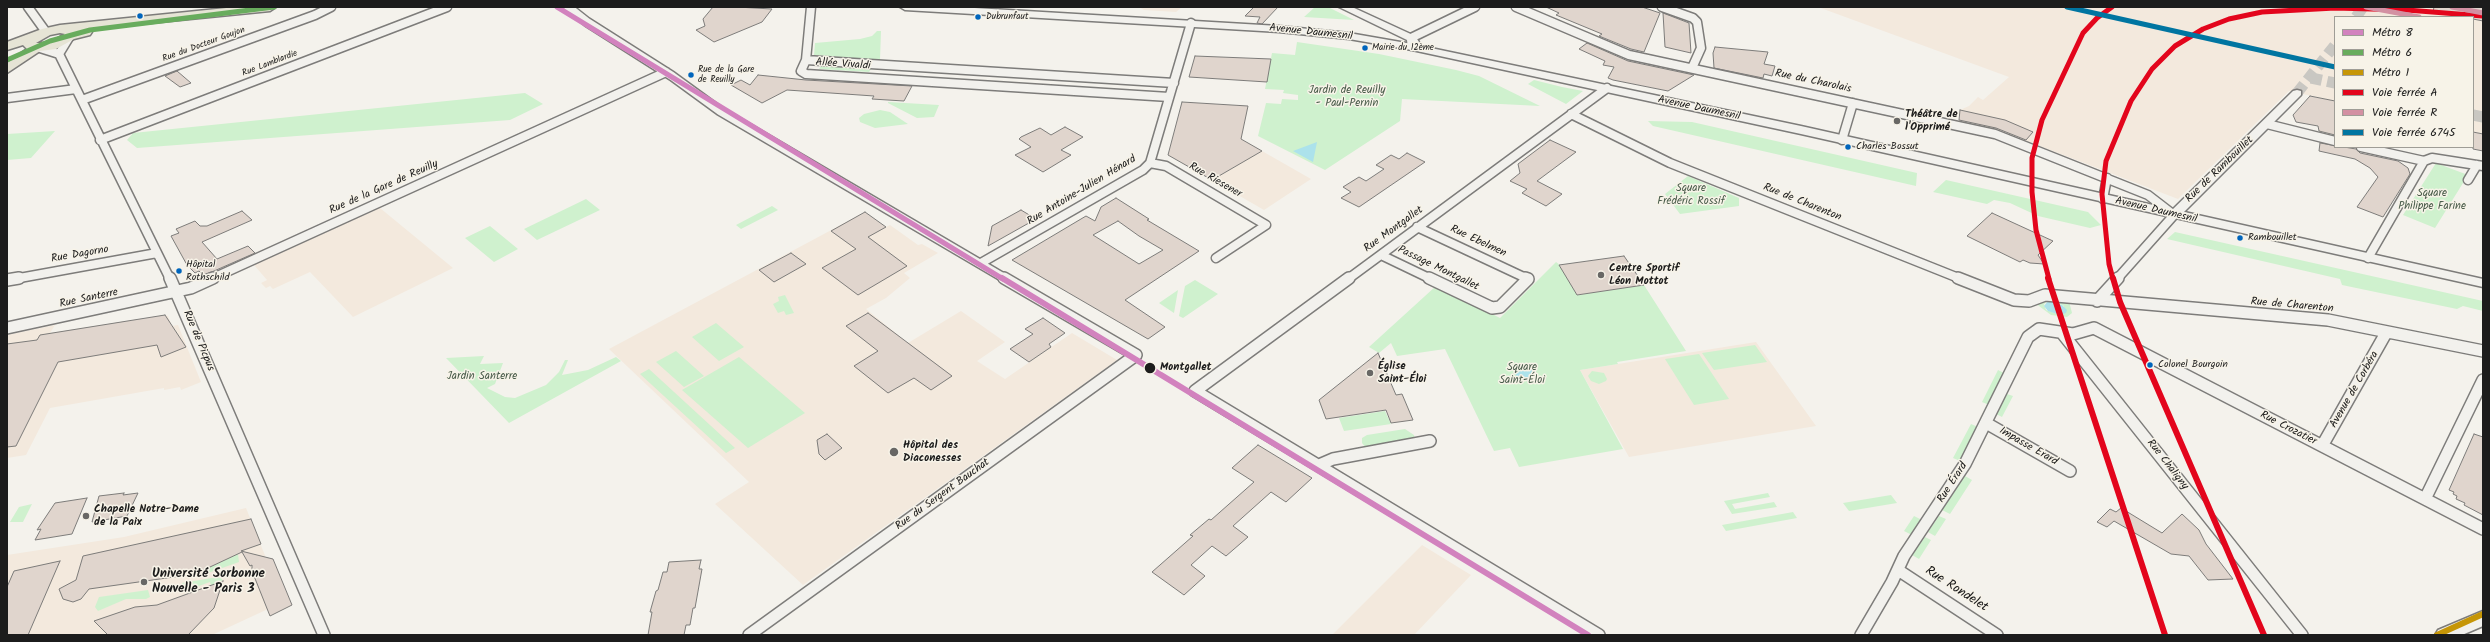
<!DOCTYPE html>
<meta charset="utf-8">
<style>
body{margin:0}
#map{position:relative;width:2490px;height:642px;overflow:hidden;background:#f4f2ec;font-family:Kalam,sans-serif}
canvas{display:block}
.frame{position:absolute;inset:0;border:8px solid #1c1c1c;pointer-events:none}
.legend{position:absolute;left:2334px;top:16px;width:140px;height:132px;box-sizing:border-box;background:#f7f3e8;border:1px solid #9f9d96;margin:0;padding:5px 7px;list-style:none;font-size:12px;color:#1c1c1c}
.legend li{display:flex;align-items:center;gap:8px;height:20px}
.legend b{width:20px;border:1px solid #9f9d96}
</style>
<div id="map">
<canvas width="2490" height="642"></canvas>
<div class="frame"></div>
<ul class="legend">
<li><b style="height:5px;background:#d282be"></b>Métro 8</li>
<li><b style="height:5px;background:#68ac5d"></b>Métro 6</li>
<li><b style="height:5px;background:#c69607"></b>Métro 1</li>
<li><b style="height:5px;background:#e3051c"></b>Voie ferrée A</li>
<li><b style="height:5px;background:#d390a2"></b>Voie ferrée R</li>
<li><b style="height:5px;background:#0075a1"></b>Voie ferrée 6745</li>
</ul>
</div>
<script>
const ctx = document.querySelector('canvas').getContext('2d');
ctx.lineJoin = 'round';
function fill(path, color) {
  ctx.fillStyle = color;
  ctx.fill(path, 'evenodd');
}
function poly(rows) {
  const path = new Path2D();
  for (const r of rows) {
    path.moveTo(r[0], r[1]);
    for (let i = 2; i < r.length; i += 2) path.lineTo(r[i], r[i + 1]);
  }
  return path;
}
function strokePath(path, color, width, dash) {
  ctx.strokeStyle = color;
  ctx.lineWidth = width;
  ctx.lineCap = dash ? 'butt' : 'round';
  ctx.setLineDash(dash || []);
  ctx.stroke(path);
}
function drawText(font, color, halo, rows, align = 'center') {
  ctx.font = font + ' Kalam,sans-serif';
  ctx.lineWidth = 3;
  ctx.setLineDash([]);
  ctx.textBaseline = 'middle';
  ctx.strokeStyle = halo;
  ctx.fillStyle = color;
  for (const [text, x, y, turn = 0] of rows) {
    ctx.save();
    ctx.translate(x, y);
    ctx.rotate((+turn || 0) * Math.PI / 180);
    ctx.textAlign = isNaN(turn) ? turn : align;
    if (halo) ctx.strokeText(text, 0, 0);
    ctx.fillText(text, 0, 0);
    ctx.restore();
  }
}
fill(poly([
 [1139,7,1182,7,1176,12,1144,10],
 [1818,7,2476,7,2483,8,2483,134,2473,132,2473,17,2335,17,2335,101,2289,91,2178,199,1998,130,1959,121,1960,110,1969,106,1978,97,1983,100,2009,77],
 [1262,151,1311,179,1264,210,1212,180],
 [380,208,453,268,353,317,310,272,273,289,270,286,266,288,261,283,267,280,254,265],
 [865,212,886,227,890,225,918,245,922,244,938,253,904,273,910,278,886,298,866,309,908,343,961,311,1005,342,977,361,1005,379,1072,333,1117,360,803,585,715,504,749,482,609,349],
 [165,315,168,316,172,326,178,325,201,382,181,390,180,387,164,390,164,388,50,408,26,455,7,458,7,335,55,325,50,333],
 [1756,342,1816,426,1629,457,1580,370],
 [246,508,266,558,268,609,212,635,7,635,7,555,124,537],
 [1422,545,1471,575,1414,635,1332,635]
]), '#f3e9dd');
fill(poly([
 [1315,7,1328,7,1354,20,1304,17],
 [877,31,881,31,880,60,814,55,815,43,860,39,872,36],
 [1297,42,1379,54,1456,70,1479,76,1540,106,1402,99,1400,121,1325,170,1258,136,1266,103,1281,104,1282,99,1298,100,1298,95,1283,93,1284,90,1265,89,1272,53,1295,55],
 [821,66,871,69,869,72,819,69],
 [1534,80,1562,87,1583,91,1566,104,1528,84],
 [525,93,543,104,510,120,137,148,127,140,133,133],
 [888,103,888,102,939,105,934,117,917,118],
 [880,110,890,112,908,124,875,128,860,122,859,118,864,114],
 [1648,121,1692,122,1917,173,1916,186,1653,126],
 [55,131,31,158,7,160,7,134],
 [2436,163,2468,175,2435,228,2403,215],
 [1688,176,1739,198,1739,206,1680,214,1665,194],
 [1946,180,2088,212,2101,225,2090,228,2038,216,2010,203,1994,200,1987,204,1933,192],
 [586,199,600,210,537,240,524,229],
 [772,206,778,210,741,229,736,225],
 [490,226,518,249,494,262,465,238],
 [2175,232,2483,301,2483,311,2463,306,2457,309,2342,285,2340,279,2167,239],
 [1556,262,1560,265,1578,295,1644,285,1686,351,1617,362,1618,364,1580,370,1623,449,1519,467,1510,448,1494,451,1445,349,1397,356,1391,343,1379,353,1369,347,1436,286,1500,318],
 [1195,280,1218,294,1183,318,1179,316,1185,286],
 [1178,290,1174,313,1159,303],
 [785,295,794,313,786,315,784,311,778,313,773,304,779,301,778,297],
 [2041,300,2069,301,2072,313,2067,317,2051,315,2035,303],
 [2048,301,2056,302,2064,306,2060,315,2046,310,2044,304],
 [716,323,744,347,719,361,692,337],
 [1755,345,1767,362,1714,370,1702,353],
 [676,351,704,376,684,387,656,362],
 [1699,354,1729,399,1694,405,1665,359],
 [484,356,480,364,503,363,495,384,487,388,505,397,515,398,546,385,559,372,565,360,568,360,562,375,588,370,616,357,621,361,509,423,446,358],
 [739,357,805,413,748,448,682,390],
 [649,369,735,448,726,453,640,374],
 [1998,370,2004,373,1989,405,1982,402],
 [1592,371,1604,373,1607,379,1606,381,1599,384,1591,381,1588,376],
 [2007,394,2013,396,2002,417,1996,414],
 [1385,411,1391,424,1344,431,1339,418],
 [1971,424,1978,427,1960,461,1953,458],
 [1405,429,1414,435,1415,440,1366,448,1362,443,1362,438,1367,435],
 [1965,476,1972,480,1950,514,1942,510],
 [1768,493,1770,497,1732,504,1735,509,1774,502,1777,507,1732,514,1724,501],
 [1891,495,1897,503,1849,511,1843,503],
 [32,504,23,522,10,522,19,507],
 [1793,512,1797,518,1726,531,1722,525],
 [1914,516,1922,520,1912,535,1904,531],
 [1939,516,1946,519,1935,536,1928,532],
 [1925,537,1931,540,1919,559,1912,555],
 [238,554,239,562,208,573,206,569],
 [218,577,222,579,222,582,211,586,210,582,185,591,182,589,182,583],
 [148,590,150,597,146,599,126,599,98,611,95,607,99,597]
]), '#cff1ce');
fill(poly([
 [1317,142,1313,162,1293,151],
 [2048,301,2062,305,2067,310,2066,313,2060,315,2048,311,2044,306],
 [1528,367,1536,372,1535,377,1527,381,1517,378,1515,373,1517,369]
]), '#ace2eb');
const building = poly([
 [713,7,737,7,772,9,762,22,714,42,696,30,705,26,703,19,713,7],
 [1254,7,1278,7,1262,24,1257,23,1260,17,1245,16,1254,7],
 [1546,7,1642,7,1660,13,1644,52,1631,49,1599,36,1602,34,1556,15,1559,13,1546,7],
 [2434,7,2483,7,2483,21,2473,19,2473,17,2433,12,2434,7],
 [1663,13,1689,23,1691,53,1665,47,1663,13],
 [1587,43,1628,61,1694,75,1668,91,1613,80,1608,78,1614,67,1603,65,1605,61,1579,49,1587,43],
 [1715,47,1768,52,1764,64,1775,66,1772,76,1764,74,1763,78,1714,68,1713,53,1715,47],
 [1195,56,1271,59,1267,82,1189,77,1195,56],
 [177,71,191,83,180,87,165,76,177,71],
 [758,75,806,80,912,86,904,101,872,99,874,96,787,90,762,103,731,85,741,80,750,85,758,75],
 [2310,96,2335,101,2335,135,2319,131,2318,126,2296,122,2293,115,2310,96],
 [1182,102,1248,106,1241,139,1262,151,1212,180,1168,155,1182,102],
 [1960,110,2005,120,2033,132,2026,140,1996,128,1959,120,1960,110],
 [1065,127,1083,137,1061,150,1071,155,1043,172,1015,155,1031,147,1019,139,1021,137,1040,128,1051,135,1065,127],
 [2473,132,2483,134,2483,151,2473,149,2473,132],
 [1550,140,1576,152,1537,181,1562,194,1546,206,1522,193,1527,189,1510,181,1520,173,1518,164,1550,140],
 [2320,143,2356,149,2360,153,2398,161,2408,168,2410,174,2383,217,2357,207,2378,177,2370,168,2355,159,2319,151,2320,143],
 [1407,153,1425,162,1359,207,1341,198,1351,192,1343,187,1359,177,1366,181,1384,169,1376,165,1391,155,1399,159,1407,153],
 [1116,198,1149,219,1147,220,1199,251,1125,300,1165,327,1148,339,1012,260,1086,216,1095,221,1101,207,1116,198],
 [1118,221,1139,236,1163,250,1139,264,1093,235,1118,221],
 [1021,210,1036,219,988,246,992,226,1021,210],
 [242,211,252,220,202,242,217,259,248,246,255,253,214,271,203,275,199,271,195,273,187,265,171,236,179,233,176,229,195,221,200,226,207,226,242,211],
 [865,212,886,227,868,237,907,266,858,295,822,268,856,249,831,231,865,212],
 [1992,213,2053,241,2038,255,2044,264,2030,263,2023,260,2020,262,1967,236,1992,213],
 [791,253,806,264,774,282,759,270,791,253],
 [1624,256,1644,285,1577,295,1559,265,1624,256],
 [868,313,952,376,931,390,914,378,888,393,854,366,878,351,846,326,868,313],
 [165,315,186,347,161,357,157,345,58,362,16,446,7,447,7,344,37,340,40,335,165,315],
 [1043,318,1065,333,1049,344,1051,347,1029,362,1010,349,1033,334,1025,329,1043,318],
 [1378,353,1396,395,1402,394,1413,420,1391,423,1386,410,1326,419,1319,400,1378,353],
 [827,434,842,448,825,460,819,454,817,440,827,434],
 [2474,434,2483,437,2483,515,2464,505,2465,503,2456,499,2457,496,2453,494,2454,492,2449,490,2474,434],
 [1258,445,1312,478,1286,502,1271,492,1233,526,1248,537,1226,556,1212,546,1191,565,1205,576,1184,595,1152,572,1193,536,1190,535,1209,519,1211,520,1254,482,1232,468,1258,445],
 [124,493,123,495,138,493,127,516,92,522,99,496,124,493],
 [87,498,72,534,35,540,41,529,37,530,55,503,87,498],
 [2121,508,2162,533,2182,514,2199,530,2206,544,2233,579,2208,580,2189,556,2171,554,2114,521,2107,527,2097,522,2110,509,2116,512,2121,508],
 [251,519,261,544,241,551,273,559,292,605,270,616,252,571,252,565,250,566,242,552,195,574,89,589,81,599,73,602,63,599,59,589,76,580,83,556,251,519],
 [701,560,699,569,702,569,695,608,693,608,690,625,686,625,684,635,648,635,652,612,650,612,656,591,658,590,663,572,667,572,669,562,701,560],
 [60,561,28,635,7,635,7,587,14,571,60,561],
 [223,581,214,608,188,635,108,635,94,621,135,607,157,605,223,581]
]);
fill(building, '#e0d5cd');
strokePath(building, '#7d7c7a', 1);
strokePath(poly([
 [2356,17,2363,7],
 [2311,78,2335,83],
 [2297,93,2335,45],
 [2473,115,2483,117]
]), '#c9c7c2', 11, [11, 5.5]);
const minorFar1 = poly([
 [28,7,46,32],
 [568,7,587,22,672,76,720,111,1006,279],
 [1516,7,1629,55,1995,134,2148,195,2174,215,2117,279],
 [1662,7,1693,18,1697,22,1701,48,1692,68],
 [1411,38,1475,7],
 [40,48,59,54,170,279],
 [59,54,70,36],
 [806,60,811,7],
 [1169,97,806,74,801,71,806,60,1174,83],
 [7,98,76,89],
 [82,100,315,15,331,7],
 [1571,114,1670,163,1961,279],
 [2267,124,2335,141],
 [100,140,447,7],
 [1842,140,1853,103],
 [2361,147,2424,161],
 [1150,163,1166,166,1266,225,1216,258],
 [2468,180,2477,165],
 [2103,199,2107,178],
 [1417,227,1528,279],
 [1381,255,1431,279],
 [2368,258,2424,161,2432,158,2483,166],
 [981,263,1143,170,1150,163,1191,23],
 [14,279,157,253],
 [211,279,666,72],
 [1348,279,1607,88]
]);
const minor = poly([
 [170,278,324,635],
 [1349,278,1195,391,1599,635],
 [1429,278,1492,308,1500,307,1528,279,1525,278],
 [1958,278,2014,300,2029,301,2045,295,2328,320,2483,351],
 [7,280,19,278],
 [2097,301,2118,278],
 [7,328,191,288,213,278],
 [2062,333,2302,635],
 [1986,423,2070,471],
 [2322,446,2386,333],
 [1319,465,1333,459,1430,441],
 [2425,499,2483,380],
 [1898,570,1997,635],
 [749,635,1136,355,1004,278],
 [1861,635,1892,582,1904,556,1965,464,2028,337,2039,329,2073,334,2094,328,2483,529]
]);
const tertiary = poly([
 [1339,7,1352,7,1415,36,1419,42,1417,47,1412,50,1408,49,1407,40,1339,7],
 [2297,90,2301,91,2301,95,2178,218,2170,218,2168,215,2170,212,2293,91,2297,90]
]);
const secondary = poly([
 [900,7,958,7,1279,26,1349,33,1412,44,1801,126,2483,279,2483,287,1801,134,1412,50,1349,39,1279,32,905,10,900,7],
 [2483,611,2483,626,2462,635,2435,635,2438,630,2483,611]
]);
const primary = poly([
 [236,7,276,7,270,11,90,29,92,32,90,35,74,39,56,49,40,51,7,73,7,63,27,49,23,45,7,50,7,42,42,29,60,25,236,7],
 [60,33,65,34,49,43,36,43,50,35,60,33]
]);
strokePath(minorFar1, '#7d7c7a', 11);
strokePath(minor, '#7d7c7a', 14);
strokePath(tertiary, '#7d7c7a', 3);
strokePath(secondary, '#7d7c7a', 3);
strokePath(primary, '#7d7c7a', 3);
strokePath(minorFar1, '#f2f1ed', 8);
strokePath(minor, '#f2f1ed', 11);
fill(tertiary, '#f2f1ed');
fill(secondary, '#f2f1ed');
fill(primary, '#e6e4d5');
strokePath(poly([
 [2049,279,2036,230,2032,192,2032,158,2042,120,2083,33,2097,18,2112,7],
 [2113,279,2109,264,2102,194,2106,161,2131,101,2152,69,2175,46,2203,29,2229,19,2262,12,2335,8,2407,10,2483,16]
]), '#e3051c', 5);
strokePath(poly([
 [2048,278,2165,635],
 [2113,278,2120,302,2264,635]
]), '#e3051c', 6);
strokePath(poly([
 [2366,7,2419,17],
 [2452,7,2483,13]
]), '#d390a2', 5);
strokePath(poly([
 [2067,7,2335,67]
]), '#0075a1', 5);
strokePath(poly([
 [557,7,1003,279]
]), '#d282be', 5);
strokePath(poly([
 [1002,278,1588,635]
]), '#d282be', 6);
strokePath(poly([
 [7,60,50,41,90,30,274,7]
]), '#68ac5d', 5);
strokePath(poly([
 [2437,635,2483,614]
]), '#c69607', 6);
for (const [x, y, r, color] of [
 [140,16,3.5,"#0065bd"],
 [978,17,3.5,"#0065bd"],
 [1365,48,3.5,"#0065bd"],
 [691,75,3.5,"#0065bd"],
 [1897,121,4,"#686765"],
 [1848,147,3.5,"#0065bd"],
 [2240,238,3.5,"#0065bd"],
 [179,271,3.5,"#0065bd"],
 [1601,275,4,"#686765"],
 [2150,365,3.5,"#0065bd"],
 [1150,368,6,"#1c1c1c"],
 [1370,373,4,"#686765"],
 [894,452,5,"#686765"],
 [86,516,4,"#686765"],
 [144,582,4,"#686765"]
]) {
  const dot = new Path2D();
  dot.arc(x, y, r, 0, 2 * Math.PI);
  ctx.fillStyle = color;
  ctx.fill(dot);
  strokePath(dot, '#f7f3e8', 1.5);
}
drawText('9px', '#1c1c1c', '#f7f3e8', [
 ["Dubrunfaut",986,17],
 ["Mairie du 12ème",1372,48],
 ["Rue de la Gare",698,70],
 ["de Reuilly",698,80]
], 'left');
drawText('9px', '#1c1c1c', '#f7f3e8', [
 ["Rue du Docteur Goujon",204,45,-20],
 ["Rue Lamblardie",270,64,-21]
]);
drawText('10px', '#1c1c1c', '#f7f3e8', [
 ["Charles Bossut",1856,147],
 ["Rambouillet",2248,238],
 ["Hôpital",186,265],
 ["Rothschild",186,278],
 ["Colonel Bourgoin",2158,365]
], 'left');
drawText('11px', '#1c1c1c', '#f7f3e8', [
 ["Avenue Daumesnil",1311,33,6],
 ["Allée Vivaldi",843,65,4],
 ["Rue du Charolais",1813,82,12],
 ["Avenue Daumesnil",1699,109,12],
 ["Rue de Rambouillet",2220,170,-44],
 ["Rue Riesener",1215,181,30],
 ["Rue de la Gare de Reuilly",384,188,-24],
 ["Rue Antoine-Julien Hénard",1082,191,-31],
 ["Rue de Charenton",1802,203,22],
 ["Avenue Daumesnil",2156,211,13],
 ["Rue Montgallet",1394,230,-36],
 ["Rue Ebelmen",1478,242,25],
 ["Rue Dagorno",80,255,-10],
 ["Passage Montgallet",1438,269,26],
 ["Rue Santerre",89,299,-12],
 ["Rue de Charenton",2292,306,5],
 ["Rue de Picpus",198,341,67],
 ["Avenue de Corbéra",2355,390,-60],
 ["Rue Crozatier",2288,429,27],
 ["Impasse Erard",2028,447,30],
 ["Rue Chaligny",2167,465,52],
 ["Rue Érard",1953,483,-57],
 ["Rue du Sergent Bauchat",943,495,-36]
]);
drawText('11px', '#495c4a', '#f7f3e8', [
 ["Jardin de Reuilly",1347,91],
 ["- Paul-Pernin",1347,104],
 ["Square",1691,189],
 ["Frédéric Rossif",1691,202],
 ["Square",2432,194],
 ["Philippe Farine",2432,207],
 ["Square",1522,368],
 ["Saint-Éloi",1522,381],
 ["Jardin Santerre",482,377]
]);
drawText('bold 11px', '#1c1c1c', '#f7f3e8', [
 ["Théâtre de",1905,115],
 ["l'Opprimé",1905,128],
 ["Centre Sportif",1609,269],
 ["Léon Mottot",1609,282],
 ["Église",1378,367],
 ["Saint-Éloi",1378,380],
 ["Hôpital des",903,446],
 ["Diaconesses",903,459],
 ["Chapelle Notre-Dame",94,510],
 ["de la Paix",94,523]
], 'left');
drawText('bold 11px', '#1c1c1c', '#f7f3e8', [
 ["Montgallet",1160,368]
], 'left');
drawText('bold 13px', '#1c1c1c', '#f7f3e8', [
 ["Université Sorbonne",152,575],
 ["Nouvelle - Paris 3",152,590]
], 'left');
drawText('13px', '#1c1c1c', '#f7f3e8', [
 ["Rue Rondelet",1956,590,33]
]);
</script>
